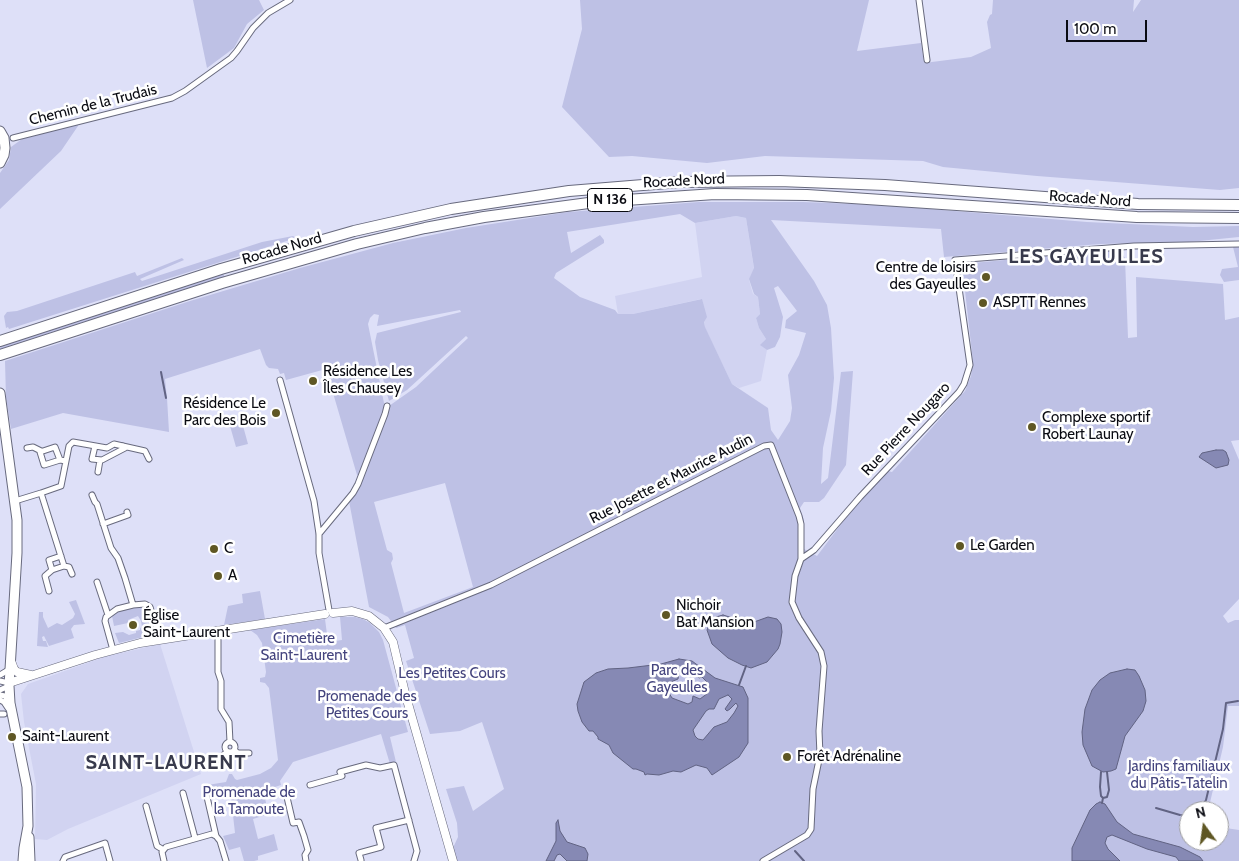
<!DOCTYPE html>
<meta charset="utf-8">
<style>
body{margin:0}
#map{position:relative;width:1239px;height:861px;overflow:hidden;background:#dee0f8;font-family:Cabin,sans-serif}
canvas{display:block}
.north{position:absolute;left:1179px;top:801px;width:50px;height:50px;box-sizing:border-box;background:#fff;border:1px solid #9d9da0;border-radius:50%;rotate:346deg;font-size:14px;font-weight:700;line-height:20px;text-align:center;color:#0a0b12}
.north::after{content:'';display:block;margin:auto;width:18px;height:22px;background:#5f5724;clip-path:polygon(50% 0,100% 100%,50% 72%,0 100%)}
.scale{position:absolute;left:1066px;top:20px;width:81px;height:22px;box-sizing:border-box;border:2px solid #0a0b12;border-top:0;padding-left:6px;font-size:15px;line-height:18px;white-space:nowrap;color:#0a0b12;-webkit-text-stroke:4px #fff;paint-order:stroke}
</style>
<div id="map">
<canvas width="1239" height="861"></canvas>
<div class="north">N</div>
<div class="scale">100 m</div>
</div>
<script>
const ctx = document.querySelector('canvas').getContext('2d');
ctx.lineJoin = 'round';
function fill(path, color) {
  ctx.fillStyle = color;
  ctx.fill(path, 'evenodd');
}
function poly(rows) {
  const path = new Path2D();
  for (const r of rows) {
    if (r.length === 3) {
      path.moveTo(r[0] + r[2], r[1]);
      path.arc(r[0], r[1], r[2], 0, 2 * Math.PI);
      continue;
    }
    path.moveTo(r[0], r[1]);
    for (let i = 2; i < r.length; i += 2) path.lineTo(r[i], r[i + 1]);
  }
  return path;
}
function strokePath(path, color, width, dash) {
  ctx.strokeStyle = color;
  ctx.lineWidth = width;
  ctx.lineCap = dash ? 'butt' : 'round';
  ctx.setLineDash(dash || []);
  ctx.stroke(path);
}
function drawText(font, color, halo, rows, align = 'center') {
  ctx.font = font + ' Cabin,sans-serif';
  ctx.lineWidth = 5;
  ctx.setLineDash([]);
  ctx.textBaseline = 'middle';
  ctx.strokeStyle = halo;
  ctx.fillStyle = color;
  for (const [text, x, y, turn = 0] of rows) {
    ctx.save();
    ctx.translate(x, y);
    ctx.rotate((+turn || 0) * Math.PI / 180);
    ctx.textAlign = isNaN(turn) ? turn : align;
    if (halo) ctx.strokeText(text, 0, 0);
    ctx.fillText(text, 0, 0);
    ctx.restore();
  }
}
fill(poly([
 [736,216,746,218,754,269,749,280,753,294,758,297,760,314,756,318,759,328,766,339,761,345,767,350,761,381,739,388,732,384,705,328,701,299,633,314,618,314,615,296,702,277,695,223],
 [160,644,201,774,68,829,47,840,35,839,36,784,24,722,21,694,28,684,104,657]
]), '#d1d3f1');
fill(poly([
 [193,0,259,0,264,10,247,24,234,48,207,68],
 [580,0,869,0,857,51,921,43,924,63,971,57,991,48,987,22,990,15,992,14,993,0,1134,0,1133,12,1141,0,1239,0,1239,188,1220,190,1037,176,943,167,923,161,765,156,707,163,632,156,609,157,562,107,582,29],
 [78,124,78,126,61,151,0,209,0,173,9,160,11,147,22,139],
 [699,202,803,202,882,205,1087,222,1193,227,1239,226,1239,237,1189,242,1100,244,944,257,941,229,771,220,814,281,827,305,831,328,834,378,831,411,823,448,821,484,828,478,841,372,853,371,846,465,824,498,819,502,804,502,800,508,804,520,804,549,817,556,851,511,888,471,892,472,965,391,971,376,973,362,962,264,1112,250,1121,252,1125,258,1128,338,1137,337,1136,277,1223,284,1225,320,1239,317,1239,440,1231,441,1239,460,1239,599,1223,616,1228,623,1235,620,1239,620,1239,706,1228,706,1223,747,1208,811,1189,811,1189,841,1219,841,1219,827,1239,830,1239,861,455,861,452,850,458,837,457,823,446,789,464,786,473,811,504,789,482,722,460,731,430,734,406,661,414,658,405,625,396,628,388,617,369,607,349,501,388,414,389,406,416,387,468,338,466,336,407,390,389,401,378,360,375,342,377,333,461,312,460,310,377,326,379,315,374,314,370,318,368,324,385,408,359,476,357,475,326,369,286,380,284,373,280,374,278,369,269,368,266,365,260,349,165,379,167,398,169,432,63,413,11,429,6,398,5,361,190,301,300,268,393,243,466,228,568,212],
 [680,214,695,223,736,216,746,218,754,268,749,279,754,294,758,297,760,314,756,318,759,328,766,339,760,345,767,350,775,347,780,337,783,317,774,288,778,286,797,311,786,320,785,328,806,333,799,355,788,375,792,408,790,421,778,440,771,430,768,408,732,384,705,327,704,322,707,317,702,299,633,314,618,314,615,310,580,297,554,278,556,273,604,243,604,240,600,235,571,253,567,232],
 [445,483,473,587,404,613,391,563,393,559,392,553,387,550,374,502],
 [293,236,296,238,9,329,8,327,6,328,4,316,7,312,17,311,135,272,137,276,182,258,184,260,140,279,142,281,262,242],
 [1233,247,1239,247,1239,280,1224,282,1220,275,1222,269,1238,267],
 [223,273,225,278,0,351,0,345],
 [240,415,248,444,236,447,228,419],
 [260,591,265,619,224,625,228,606,243,603,242,594],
 [76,600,85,624,74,625,71,629,74,638,49,646,44,636,42,637,43,641,46,641,48,647,37,646,39,612,43,612,43,617,48,628,57,623,62,625,73,618,75,614,69,602],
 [140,606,146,610,142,612,144,619,150,618,155,634,119,643,115,633,123,632,129,635,136,633,136,631,140,630,140,628,142,627,141,621,138,616,128,620,128,623,114,626,112,616,119,611],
 [340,617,355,617,363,619,370,623,379,632,383,640,408,732,390,737,396,762,390,764,381,734,293,762,280,781,281,785,263,791,269,814,253,819,258,839,274,834,278,850,258,856,258,860,254,861,244,861,240,847,229,850,223,836,235,833,230,789,204,796,201,786,226,782,229,774,232,774,235,779,237,780,260,774,271,768,278,760,269,688,265,683,260,682,260,678,265,677,266,672,262,643,257,635,250,630,325,619,328,642,342,640]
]), '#bec1e5');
const water = poly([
 [1216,450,1223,450,1226,452,1229,460,1228,465,1216,468,1199,457,1202,453,1216,450],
 [723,615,746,622,754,622,768,617,777,619,781,624,782,632,780,644,778,649,767,662,751,668,742,665,728,658,712,644,707,630,711,621,716,617,723,615],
 [679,659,692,661,715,678,743,687,748,698,748,743,739,757,712,775,707,768,696,765,681,772,673,771,659,775,647,774,645,775,644,772,636,769,633,769,613,753,609,745,598,739,598,737,593,731,589,731,582,722,578,711,577,704,584,682,596,673,608,669,628,668,661,664,679,659],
 [692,670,698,675,699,678,702,677,708,683,708,693,700,699,693,696,692,702,688,704,672,698,666,688,666,684,678,679,679,673,682,671,692,670],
 [728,695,732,699,725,709,727,711,730,709,736,703,738,706,734,713,727,722,714,727,703,740,698,739,695,736,693,730,706,711,709,709,714,709,719,699,728,695],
 [1127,669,1135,670,1139,676,1145,690,1146,701,1143,711,1125,736,1116,769,1111,771,1103,772,1092,766,1083,745,1082,732,1085,709,1092,690,1100,680,1110,673,1127,669],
 [1100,802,1105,804,1117,822,1133,834,1180,847,1200,857,1203,861,1179,861,1176,857,1147,849,1112,835,1107,837,1105,843,1108,849,1120,861,1072,861,1072,848,1090,810,1096,804,1100,802],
 [558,820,560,831,567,842,585,848,588,854,587,861,567,861,560,854,557,855,554,861,546,861,556,841,556,823,558,820]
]);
fill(water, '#8689b4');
strokePath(water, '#616383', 1);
strokePath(poly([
 [161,372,166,398],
 [739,685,746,666],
 [1101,772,1100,787,1101,796,1103,798,1102,803],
 [1103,798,1107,797,1109,790,1107,772],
 [1156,808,1180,815],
 [1200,811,1206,800,1223,729,1226,703,1238,701],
 [1182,815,1189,816],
 [795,851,804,861]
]), '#616383', 2);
const street = poly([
 [919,0,927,60],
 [13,138,172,98,185,91,231,58,237,51,253,28,268,13,290,0],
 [280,380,314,501,319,534,319,553,329,610],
 [95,446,92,459,102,460,125,448,123,446],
 [27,448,33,447,41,451],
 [60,460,55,447,40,452,44,465,60,460,66,461],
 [98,472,100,460],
 [41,493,61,486,69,446,73,442,107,448,114,444,145,451,149,459],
 [92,495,95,502,97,504,111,548,118,558,125,578,133,605],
 [15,501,41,493,64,566,69,567,72,574],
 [103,524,128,515,127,512],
 [319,534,353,493,358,484,385,414,387,406],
 [801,559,814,550,860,497,959,392,964,384,970,365,955,260,1134,246,1239,244],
 [52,570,49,560,61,556],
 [97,582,108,615],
 [49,591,45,576,52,570,64,566],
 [384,628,491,585,764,446,771,445,799,516,801,524,801,559,795,576,792,602,799,618,821,652,824,666,819,731,820,755,813,789,811,829,807,835,763,861],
 [218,630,218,672,221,681,221,709,229,722,230,742],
 [113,650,105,621,106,617,117,609,133,605,145,604,150,607,160,639],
 [0,675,10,669],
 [0,681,9,683],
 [0,690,9,686],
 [0,695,5,696,9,702],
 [0,700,4,702,8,708],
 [0,714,4,714],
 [230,747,5],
 [234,750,238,753,249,753],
 [219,759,227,752],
 [310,785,342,776,340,772,366,765,380,768,394,765,417,851,414,861],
 [183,793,195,838],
 [286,793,293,823,299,822,304,836,308,850,305,855,306,861],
 [207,797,216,836],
 [146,806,157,846,162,849],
 [361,860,359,853,381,847,376,828,409,820],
 [63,861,65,857,105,843,110,861],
 [164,861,162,852,166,847,212,834,216,836,220,841,226,861]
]);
const secondary = poly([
 [333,613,352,611,369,616,384,628,393,642,405,693,453,861],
 [11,661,14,669,17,672,31,675],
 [9,683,95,655,140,643,325,614]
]);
const primary = poly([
 [0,131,4,138,5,148,4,155,0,163],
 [0,393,17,520,17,553,9,686,10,703,27,787,28,826,24,848,23,861],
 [29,837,30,861]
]);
const highway = poly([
 [0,341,221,269,354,231,451,209,569,191,680,182,779,181,885,185,1138,204,1239,205],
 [0,355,222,283,357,244,425,228,484,217,596,202,715,194,807,195,1137,217,1239,218]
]);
strokePath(street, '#686a7e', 7);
strokePath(secondary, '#686a7e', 9);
strokePath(primary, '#686a7e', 11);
strokePath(highway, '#686a7e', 12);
strokePath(street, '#fff', 5);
strokePath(secondary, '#fff', 8);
strokePath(primary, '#fff', 9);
strokePath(highway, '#fff', 10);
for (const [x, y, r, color] of [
 [986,277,5,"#5f5724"],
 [983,303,5,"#5f5724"],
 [313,381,5,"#5f5724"],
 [276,413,5,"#5f5724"],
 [1032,427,5,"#5f5724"],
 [960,546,5,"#5f5724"],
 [214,549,5,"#5f5724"],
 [218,576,5,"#5f5724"],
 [666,615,5,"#5f5724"],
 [133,625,5,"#5f5724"],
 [12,737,5,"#5f5724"],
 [787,757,5,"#5f5724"]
]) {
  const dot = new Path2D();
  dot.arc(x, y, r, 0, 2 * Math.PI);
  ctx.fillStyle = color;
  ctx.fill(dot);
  strokePath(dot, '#fff', 2);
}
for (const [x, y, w] of [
 [610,200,45]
]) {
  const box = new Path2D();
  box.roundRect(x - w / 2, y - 11.5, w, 23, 4);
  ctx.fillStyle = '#fff';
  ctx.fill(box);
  strokePath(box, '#0a0b12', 1);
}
drawText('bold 14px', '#0a0b12', null, [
 ["N 136",610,200]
]);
drawText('15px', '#0a0b12', '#fff', [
 ["Chemin de la Trudais",93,105,-14],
 ["Rocade Nord",684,181,-3],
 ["Rocade Nord",1090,199,4],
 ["Rocade Nord",282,249,-16],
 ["Rue Pierre Nougaro",906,429,-47],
 ["Rue Josette et Maurice Audin",671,479,-27]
]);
drawText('15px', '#0a0b12', '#fff', [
 ["Centre de loisirs",976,268,"right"],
 ["des Gayeulles",976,285,"right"],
 ["ASPTT Rennes",993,303],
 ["Résidence Les",323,372],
 ["Îles Chausey",323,389],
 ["Résidence Le",266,404,"right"],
 ["Parc des Bois",266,421,"right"],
 ["Complexe sportif",1042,418],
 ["Robert Launay",1042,435],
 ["Le Garden",970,546],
 ["C",224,549],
 ["A",228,576],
 ["Nichoir",676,606],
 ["Bat Mansion",676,623],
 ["Église",143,616],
 ["Saint-Laurent",143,633],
 ["Saint-Laurent",22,737],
 ["Forêt Adrénaline",797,757]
], 'left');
drawText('15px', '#44447e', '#fff', [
 ["Cimetière",304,639],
 ["Saint-Laurent",304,656],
 ["Parc des",677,671],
 ["Gayeulles",677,688],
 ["Les Petites Cours",452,674],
 ["Promenade des",367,697],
 ["Petites Cours",367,714],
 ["Jardins familiaux",1179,767],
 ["du Pâtis-Tatelin",1179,784],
 ["Promenade de",249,793],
 ["la Tamoute",249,810]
]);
ctx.letterSpacing = '1px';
drawText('bold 20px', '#383a4c', '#fff', [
 ["LES GAYEULLES",1086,257],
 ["SAINT-LAURENT",166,763]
]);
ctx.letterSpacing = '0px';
</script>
